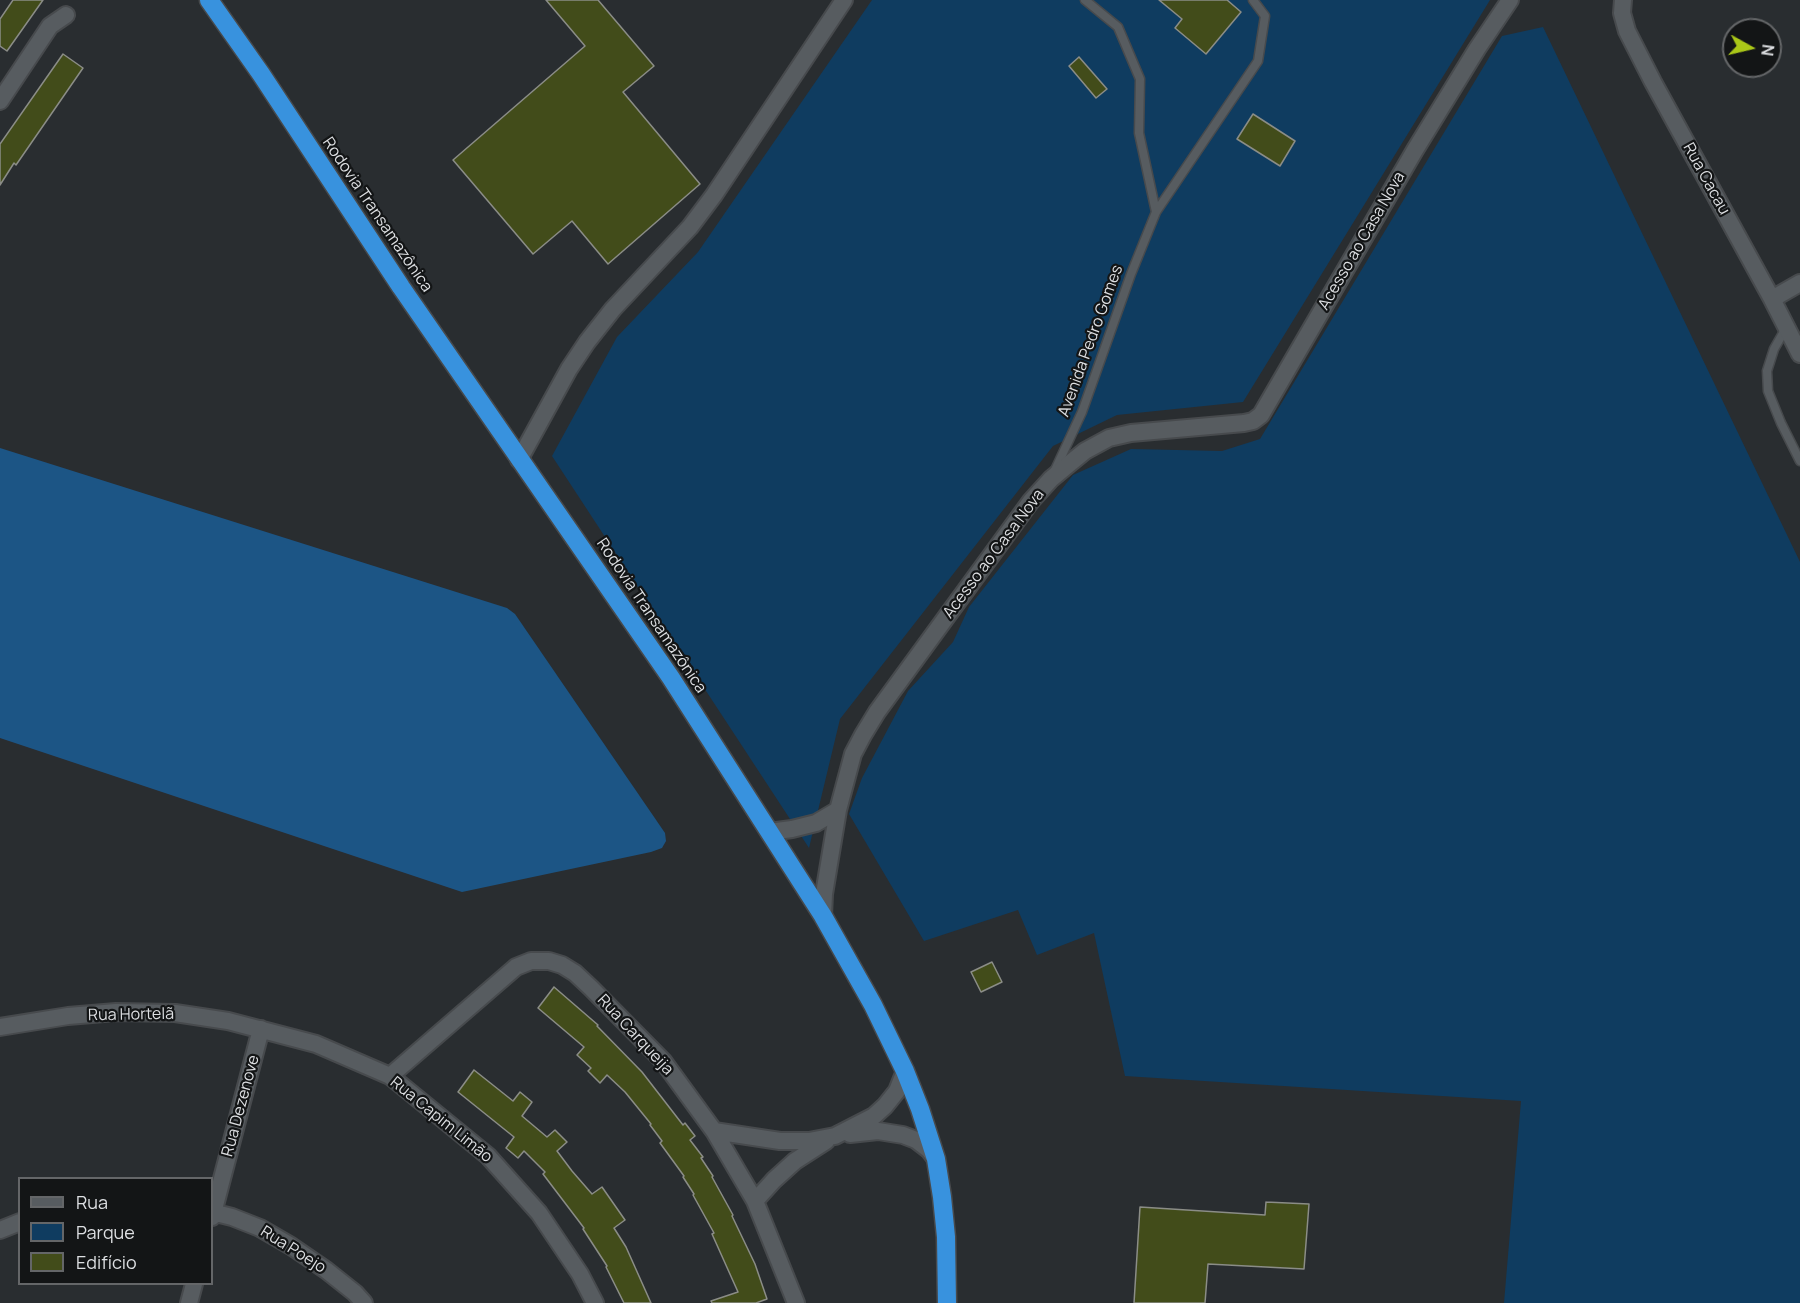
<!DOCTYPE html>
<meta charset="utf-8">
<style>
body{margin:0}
#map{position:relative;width:1800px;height:1303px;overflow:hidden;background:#292d30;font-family:Manrope,sans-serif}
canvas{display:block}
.legend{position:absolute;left:18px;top:1177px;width:195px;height:108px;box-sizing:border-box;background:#131516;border:2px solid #646668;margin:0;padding:8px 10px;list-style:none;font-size:18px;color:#dddfe2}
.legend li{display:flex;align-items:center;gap:12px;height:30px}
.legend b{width:30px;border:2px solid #646668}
.north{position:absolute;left:1722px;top:18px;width:60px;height:60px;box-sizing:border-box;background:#131516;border:2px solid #646668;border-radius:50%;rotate:98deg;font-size:16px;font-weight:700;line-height:24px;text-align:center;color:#dddfe2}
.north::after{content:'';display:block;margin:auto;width:21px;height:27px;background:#aac718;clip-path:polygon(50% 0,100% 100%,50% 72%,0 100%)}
</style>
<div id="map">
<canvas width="1800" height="1303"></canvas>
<ul class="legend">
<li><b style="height:8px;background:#575c60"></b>Rua</li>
<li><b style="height:16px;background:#0f3c60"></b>Parque</li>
<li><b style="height:16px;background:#424c1a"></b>Edifício</li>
</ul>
<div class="north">N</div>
</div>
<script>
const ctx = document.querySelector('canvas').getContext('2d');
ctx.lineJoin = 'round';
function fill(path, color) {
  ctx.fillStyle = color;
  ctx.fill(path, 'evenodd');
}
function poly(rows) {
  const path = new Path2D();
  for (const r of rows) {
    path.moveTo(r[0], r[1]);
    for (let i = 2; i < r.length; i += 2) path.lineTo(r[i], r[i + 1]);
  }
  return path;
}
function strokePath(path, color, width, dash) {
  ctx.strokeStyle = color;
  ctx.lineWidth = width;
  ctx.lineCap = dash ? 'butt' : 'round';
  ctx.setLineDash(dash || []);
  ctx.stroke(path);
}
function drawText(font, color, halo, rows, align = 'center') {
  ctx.font = font + ' Manrope,sans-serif';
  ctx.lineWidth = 4.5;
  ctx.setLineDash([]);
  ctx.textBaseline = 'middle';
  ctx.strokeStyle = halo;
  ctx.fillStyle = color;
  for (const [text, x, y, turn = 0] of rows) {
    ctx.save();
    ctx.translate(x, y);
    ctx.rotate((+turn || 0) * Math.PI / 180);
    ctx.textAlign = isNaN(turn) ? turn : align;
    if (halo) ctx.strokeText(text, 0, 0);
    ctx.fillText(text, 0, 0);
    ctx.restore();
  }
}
fill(poly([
 [872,0,1490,0,1243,402,1117,415,1053,446,840,719,809,848,552,456,617,337,698,252],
 [1543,27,1800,562,1800,1303,1504,1303,1521,1101,1125,1076,1094,933,1037,955,1018,910,924,941,849,814,862,778,908,691,953,642,969,607,1073,475,1131,449,1222,451,1260,439,1502,36]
]), '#0f3c60');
fill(poly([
 [0,448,507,608,515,614,665,833,666,841,662,848,651,852,462,892,0,738]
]), '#1c5585');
const building = poly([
 [13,0,43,0,7,51,0,46,0,19,13,0],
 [546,0,598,0,654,66,623,92,700,184,608,264,572,221,533,254,453,160,585,46,546,0],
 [1159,0,1227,0,1241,12,1206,54,1175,28,1182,19,1159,0],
 [63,54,83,68,16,165,14,163,0,185,0,144,63,54],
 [1079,57,1107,89,1096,98,1069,66,1079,57],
 [1253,114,1295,141,1280,166,1237,139,1253,114],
 [992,962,1002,982,981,992,971,972,992,962],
 [554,987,598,1025,597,1026,642,1072,683,1125,685,1123,695,1136,690,1140,703,1157,701,1158,713,1176,712,1177,733,1215,732,1216,755,1264,767,1299,756,1303,712,1303,711,1301,738,1292,712,1234,714,1233,693,1195,694,1194,683,1177,684,1176,660,1143,662,1141,650,1125,651,1124,625,1092,607,1075,600,1083,588,1071,591,1068,577,1055,584,1047,538,1008,554,987],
 [474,1070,513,1101,520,1092,532,1102,522,1116,547,1137,555,1130,567,1142,557,1151,572,1171,592,1194,602,1187,625,1220,614,1228,626,1247,651,1303,624,1303,606,1267,607,1266,583,1229,584,1228,543,1174,545,1172,524,1151,518,1158,506,1148,514,1137,458,1092,474,1070],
 [1266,1202,1309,1204,1304,1269,1208,1264,1205,1303,1134,1303,1140,1207,1265,1215,1266,1202]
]);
fill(building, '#424c1a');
strokePath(building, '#8b8d87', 1.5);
const lane = poly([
 [1085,0,1118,27,1140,79,1139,133,1156,212],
 [1786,328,1774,349,1767,371,1768,391,1781,423,1800,461],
 [1055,470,1082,412,1131,274,1156,212,1258,61,1265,16,1253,0]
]);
const street = poly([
 [1623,0,1622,13,1627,31,1653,82,1772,299,1800,354],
 [0,101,50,26,66,15],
 [1772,299,1800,283],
 [519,460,569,369,587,342,613,309,690,227,714,195,844,0],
 [769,832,792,829,816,823,838,810],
 [823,916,824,894,838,810,853,754,863,735,877,712,1031,501,1051,479,1069,464,1085,451,1109,438,1131,433,1244,423,1253,421,1261,415,1415,150,1477,49,1510,0],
 [0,1027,68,1016,116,1012,175,1013,228,1021,316,1044,390,1076,488,1156,539,1213,580,1274,595,1303],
 [390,1076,516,967,531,961,549,961,562,965,575,973,591,988,663,1061,714,1131,755,1201,796,1303],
 [714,1131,780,1141,809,1141,835,1136,874,1116,885,1106,897,1091,905,1071],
 [850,1134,878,1131,903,1135,916,1140,929,1150,936,1159],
 [755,1201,774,1180,795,1161,826,1141],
 [212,1212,232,1217,260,1228,291,1246,326,1270,355,1293,364,1303],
 [212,1217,261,1029],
 [0,1230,20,1222],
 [189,1303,194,1284]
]);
const highway = poly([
 [209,0,261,74,401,287,671,678,823,916,873,1005,905,1071,920,1109,936,1159,942,1197,946,1237,947,1303]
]);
strokePath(lane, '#474a4d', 11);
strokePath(street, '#474a4d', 20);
strokePath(highway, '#474a4d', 21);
strokePath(lane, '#575c60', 8);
strokePath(street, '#575c60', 16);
strokePath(highway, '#3892de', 18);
drawText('16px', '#dddfe2', '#131516', [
 ["Rua Cacau",1706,179,61],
 ["Rodovia Transamazônica",377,215,56],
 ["Acesso ao Casa Nova",1362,241,-60],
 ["Avenida Pedro Gomes",1091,341,-70],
 ["Acesso ao Casa Nova",994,554,-53],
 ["Rodovia Transamazônica",651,616,56],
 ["Rua Hortelã",131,1015,-1],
 ["Rua Carqueija",635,1035,47],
 ["Rua Dezenove",241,1106,-75],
 ["Rua Capim Limão",441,1120,39],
 ["Rua Poejo",293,1250,32]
]);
</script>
